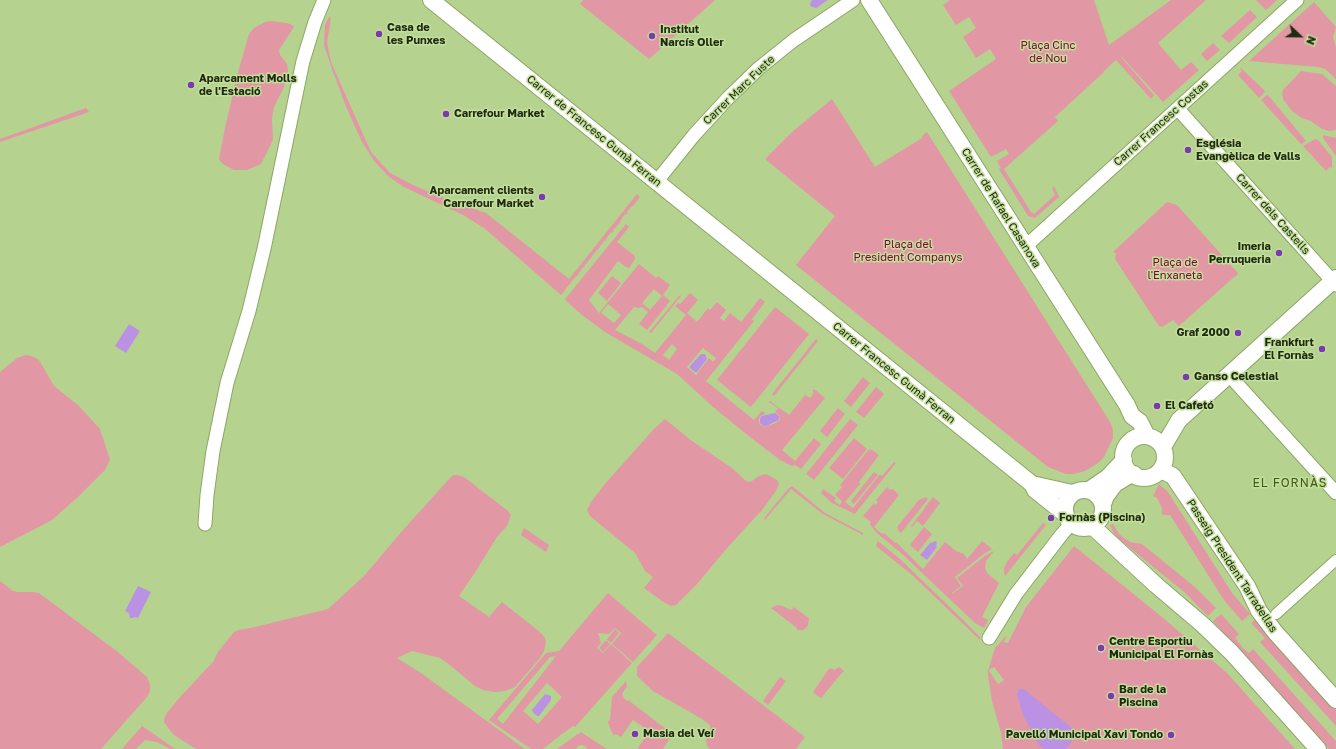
<!DOCTYPE html>
<meta charset="utf-8">
<style>
body{margin:0}
#map{position:relative;width:1336px;height:749px;overflow:hidden;background:#b6d28f;font-family:"Golos Text",sans-serif}
canvas{display:block}
.north{position:absolute;left:1280px;top:16px;width:40px;height:40px;-webkit-text-stroke:3px #c3df9c;paint-order:stroke;rotate:112deg;font-size:11px;font-weight:700;line-height:16px;text-align:center;color:#202a10}
.north::after{content:'';display:block;margin:auto;width:14px;height:18px;background:#202a10;clip-path:polygon(50% 0,100% 100%,50% 72%,0 100%)}
</style>
<div id="map">
<canvas width="1336" height="749"></canvas>
<div class="north">N</div>
</div>
<script>
const ctx = document.querySelector('canvas').getContext('2d');
ctx.lineJoin = 'round';
function fill(path, color) {
  ctx.fillStyle = color;
  ctx.fill(path, 'evenodd');
}
function poly(rows) {
  const path = new Path2D();
  for (const r of rows) {
    if (r.length === 3) {
      path.moveTo(r[0] + r[2], r[1]);
      path.arc(r[0], r[1], r[2], 0, 2 * Math.PI);
      continue;
    }
    path.moveTo(r[0], r[1]);
    for (let i = 2; i < r.length; i += 2) path.lineTo(r[i], r[i + 1]);
  }
  return path;
}
function strokePath(path, color, width, dash) {
  ctx.strokeStyle = color;
  ctx.lineWidth = width;
  ctx.lineCap = dash ? 'butt' : 'round';
  ctx.setLineDash(dash || []);
  ctx.stroke(path);
}
function drawText(font, color, halo, rows, align = 'center') {
  ctx.font = font + ' "Golos Text",sans-serif';
  ctx.lineWidth = 3;
  ctx.setLineDash([]);
  ctx.textBaseline = 'middle';
  ctx.strokeStyle = halo;
  ctx.fillStyle = color;
  for (const [text, x, y, turn = 0] of rows) {
    ctx.save();
    ctx.translate(x, y);
    ctx.rotate((+turn || 0) * Math.PI / 180);
    ctx.textAlign = isNaN(turn) ? turn : align;
    if (halo) ctx.strokeText(text, 0, 0);
    ctx.fillText(text, 0, 0);
    ctx.restore();
  }
}
fill(poly([
 [583,0,715,0,649,59,580,4],
 [950,0,1094,0,1109,45,1171,0,1206,0,1158,43,1181,70,1191,62,1199,70,1163,102,1121,56,1121,57,1154,95,1151,99,1116,60,1104,71,1103,70,1104,72,1055,117,1058,121,1004,169,1031,212,1034,214,1055,195,1052,188,1054,186,1059,197,1035,218,1028,216,999,169,1001,168,997,161,1009,154,1006,149,991,157,949,91,996,59,990,49,976,58,963,37,976,28,969,17,956,25,943,5],
 [1256,0,1277,0,1266,10],
 [1314,2,1336,27,1333,37,1336,47,1336,79,1325,69,1318,67,1249,61],
 [1250,10,1257,17,1229,43,1221,36],
 [329,17,331,18,327,42,331,62,338,78,371,152,390,173,415,186,454,202,486,213,569,279,637,194,640,197,633,206,632,206,627,212,628,213,626,215,625,214,620,221,621,222,613,230,614,231,612,233,611,232,606,239,606,240,604,241,599,248,598,250,597,250,592,256,592,257,585,265,584,268,583,267,577,276,576,276,561,295,484,228,463,215,404,187,388,176,375,162,362,142,345,104,332,69,324,45,325,25],
 [270,21,287,23,292,25,294,27,279,50,280,55,287,64,288,71,284,87,274,107,272,119,273,140,261,164,247,170,234,170,223,164,219,159,225,128,237,76,249,34,254,28,265,22],
 [1213,43,1220,50,1207,61,1201,54],
 [1241,68,1264,90,1265,92,1259,98,1238,75,1242,71,1240,69],
 [1301,71,1322,74,1336,86,1336,130,1330,131,1322,129,1311,121,1302,118,1292,111,1283,99,1282,94,1283,90],
 [1267,95,1268,95,1306,141,1301,144,1261,100],
 [832,99,875,167,922,138,922,136,927,132,1110,422,1113,429,1113,438,1104,457,1098,463,1085,471,1073,474,1066,474,1048,467,796,265,835,216,765,159,792,132],
 [86,108,89,112,0,142,0,139],
 [1323,135,1336,138,1336,170,1336,156,1323,138],
 [1315,139,1318,140,1332,157,1332,168,1330,167,1326,171,1303,146],
 [1167,202,1177,205,1237,272,1238,274,1233,278,1179,326,1173,320,1162,327,1159,326,1115,259,1116,253,1114,253,1114,251],
 [626,224,629,227,617,242,635,256,635,259,629,268,626,267,618,261,589,300,599,313,639,264,656,278,658,276,670,285,663,295,670,301,647,330,639,324,648,312,642,307,639,308,634,307,615,330,642,344,655,353,686,315,675,306,678,303,680,304,690,293,698,300,687,313,697,322,708,308,710,310,717,302,726,310,720,318,721,319,724,321,730,313,741,322,760,298,765,302,752,319,754,321,706,381,754,420,762,411,766,414,762,415,759,419,759,422,760,425,764,427,776,423,780,419,779,415,775,412,778,408,769,402,770,401,789,415,805,395,810,398,814,392,812,391,814,389,825,398,782,450,795,461,814,438,821,444,801,469,795,465,792,466,780,460,750,437,713,407,677,374,605,332,582,315,566,301,565,298,566,298],
 [654,289,662,296,650,310,642,303],
 [608,304,621,315,614,323,601,313],
 [672,344,677,349,669,360,663,355],
 [703,348,716,358,713,362,709,358,696,375,687,367],
 [612,276,621,283,607,301,598,293],
 [680,295,681,296,651,333,649,332],
 [775,307,809,334,751,407,717,380],
 [816,339,818,341,774,396,772,394],
 [26,355,32,356,39,360,54,386,79,406,100,429,110,460,105,470,78,497,52,520,0,547,0,372,17,358],
 [863,377,870,383,851,407,844,401],
 [876,387,884,394,864,418,856,412],
 [838,408,845,414,827,437,820,431],
 [665,419,692,441,732,468,745,480,748,482,752,481,759,476,766,474,777,480,779,484,776,491,762,510,728,547,697,584,676,605,671,606,662,601,644,588,653,577,645,571,635,553,590,516,587,510,591,502,604,485,653,430],
 [850,419,858,425,814,480,806,474],
 [854,438,867,449,843,479,829,468],
 [869,449,870,451,871,449,879,455,859,482,860,484,845,502,853,508,880,474,882,476,894,462,896,463,857,511,855,514,832,503,821,493,823,489,836,498,834,501,840,505,842,501,835,495,842,487,840,485],
 [874,472,878,475,854,504,851,501],
 [453,475,457,475,464,477,508,511,511,515,507,526,497,537,476,571,459,596,489,617,502,602,540,632,545,638,546,642,544,651,540,658,515,687,505,691,495,692,483,690,475,686,451,666,440,658,412,651,397,658,421,673,525,749,196,749,174,735,169,729,164,722,164,719,167,713,180,697,213,662,218,652,234,632,239,630,255,627,328,609,364,576,403,530,450,478],
 [1159,484,1168,492,1232,593,1250,614,1242,621,1224,600,1170,515,1162,515,1162,508,1157,498,1153,496],
 [792,486,825,513,863,533,863,535,823,514,791,489,764,521,765,517,773,507,789,488],
 [888,486,889,490,893,489,899,495,874,527,882,534,884,533,895,543,896,542,923,569,945,542,956,551,964,554,967,559,982,541,992,549,985,553,955,577,961,586,952,593,952,594,963,586,957,578,986,555,994,551,986,561,985,567,987,573,999,583,982,617,988,620,984,628,975,623,901,553,878,534,871,526,870,524,871,522,863,516,874,503,876,505,878,502,876,500],
 [926,497,928,499,901,533,898,530,897,527,919,500],
 [933,497,940,503,923,526,917,521,912,527,911,526,925,508,925,507],
 [1043,523,1046,525,1005,576,1004,573,1004,568,1007,562,1014,553,1017,555],
 [1113,524,1119,534,1124,538,1130,542,1142,544,1196,588,1216,608,1208,616,1183,591,1119,539,1115,535,1110,525],
 [924,527,932,534,918,552,910,545],
 [524,528,549,545,546,552,521,535],
 [878,541,900,559,959,616,980,637,980,640,911,574,876,546],
 [1074,546,1162,617,1227,673,1295,749,1003,749,1001,733,992,701,988,675,988,671,995,648,1007,635,1004,642,1008,643,1026,607],
 [994,667,1004,680,998,684,989,671,990,669],
 [0,581,13,591,18,592,33,592,39,593,118,652,147,677,150,685,150,691,147,697,101,749,0,749],
 [608,593,657,635,633,662,612,644,621,633,615,628,609,634,598,633,601,643,597,648,603,653,611,644,632,663,575,727,573,726,562,734,543,749,531,749,489,720,546,653,559,651],
 [556,656,503,724,497,719,550,657],
 [547,683,562,697,538,724,523,711],
 [777,605,782,606,791,610,794,607,795,608,809,618,808,626,803,630,797,630,797,628,771,608],
 [1221,614,1239,634,1235,638,1244,649,1249,653,1253,649,1336,741,1336,749,1329,749,1213,621],
 [1255,620,1336,710,1336,726,1260,642,1265,638,1251,623],
 [615,629,619,633,611,643,607,640,608,638],
 [668,633,805,737,796,749,710,749,707,746,706,740,710,728,710,725,702,719,653,691,637,676,637,667],
 [605,641,607,641,610,644,603,652,599,648],
 [839,667,844,671,840,675,821,698,816,695,813,692,828,670,831,668,834,670],
 [780,677,786,681,768,705,763,701],
 [626,681,627,686,622,694,624,698,627,701,628,700,670,732,670,738,663,749,639,749,638,748,649,731,633,720,621,737,616,734,614,735,612,733,608,722,610,719,612,697],
 [142,726,148,730,175,749,170,749,157,742,145,740,136,749,122,749],
 [581,732,596,742,607,749,587,749,585,746,581,745,578,746,576,749,557,749,572,738]
]), '#e297a5');
fill(poly([
 [813,0,828,0,816,8,810,6,811,1],
 [129,324,140,331,126,353,115,346],
 [701,354,705,354,707,359,697,372,695,372,690,368,690,366],
 [775,413,779,416,779,419,777,421,766,426,763,426,760,423,760,419,762,416],
 [935,541,937,542,936,546,937,547,927,560,920,555,931,542,932,543],
 [138,586,151,592,138,618,135,617,133,618,130,618,129,613,125,611],
 [1019,689,1023,689,1025,690,1078,733,1066,749,1044,749,1039,745,1023,715,1017,694],
 [545,694,551,696,551,700,539,716,537,716,532,711,532,710]
]), '#bb91e3');
const pedestrian = poly([
 [1276,614,1336,560]
]);
const minor = poly([
 [1178,109,1336,285],
 [657,181,694,135,728,98,759,68,794,40,853,0],
 [1026,246,1297,0],
 [1229,375,1336,493],
 [205,524,207,495,213,451,227,383,249,311,264,249,303,61,315,22,324,0],
 [989,638,1016,594,1062,534,1072,523]
]);
const tertiary = poly([
 [431,0,1032,484,1035,490,1065,514],
 [869,0,1127,405,1132,416,1140,422,1147,436],
 [1144,457,21],
 [1163,447,1179,420,1336,278],
 [1161,470,1173,476,1247,586,1259,611,1275,632,1336,700],
 [1032,484,1072,493],
 [1084,509,19],
 [1089,490,1108,477,1124,460],
 [1103,504,1106,496,1115,484,1128,476,1134,474],
 [1092,526,1156,585,1203,625,1232,653,1318,749]
]);
strokePath(pedestrian, '#8ca666', 12);
strokePath(minor, '#8ca666', 15);
strokePath(tertiary, '#8ca666', 18);
strokePath(pedestrian, '#fff', 10);
strokePath(minor, '#fff', 13);
strokePath(tertiary, '#fff', 16);
for (const [x, y, r, color] of [
 [379,34,4,"#7c3aaf"],
 [652,36,4,"#7c3aaf"],
 [191,85,4,"#7c3aaf"],
 [446,114,4,"#7c3aaf"],
 [1188,150,4,"#7c3aaf"],
 [542,197,4,"#7c3aaf"],
 [1279,253,4,"#7c3aaf"],
 [1238,333,4,"#7c3aaf"],
 [1322,349,4,"#7c3aaf"],
 [1186,377,4,"#7c3aaf"],
 [1157,406,4,"#7c3aaf"],
 [1051,518,4,"#7c3aaf"],
 [1101,648,4,"#7c3aaf"],
 [1111,696,4,"#7c3aaf"],
 [635,734,4,"#7c3aaf"],
 [1171,735,4,"#7c3aaf"]
]) {
  const dot = new Path2D();
  dot.arc(x, y, r, 0, 2 * Math.PI);
  ctx.fillStyle = color;
  ctx.fill(dot);
  strokePath(dot, '#c3df9c', 1.5);
}
drawText('bold 11px', '#202a10', '#c3df9c', [
 ["Casa de",387,28],
 ["les Punxes",387,41],
 ["Institut",660,30],
 ["Narcís Oller",660,43],
 ["Aparcament Molls",199,79],
 ["de l'Estació",199,92],
 ["Carrefour Market",454,114],
 ["Església",1196,144],
 ["Evangèlica de Valls",1196,157],
 ["Aparcament clients",534,191,"right"],
 ["Carrefour Market",534,204,"right"],
 ["Imeria",1271,247,"right"],
 ["Perruqueria",1271,260,"right"],
 ["Graf 2000",1230,333,"right"],
 ["Frankfurt",1314,343,"right"],
 ["El Fornàs",1314,356,"right"],
 ["Ganso Celestial",1194,377],
 ["El Cafetó",1165,406],
 ["Fornàs (Piscina)",1059,518],
 ["Centre Esportiu",1109,642],
 ["Municipal El Fornàs",1109,655],
 ["Bar de la",1119,690],
 ["Piscina",1119,703],
 ["Masia del Veí",643,734],
 ["Pavelló Municipal Xavi Tondo",1163,735,"right"]
], 'left');
drawText('11px', '#810437', '#c3df9c', [
 ["Plaça Cinc",1048,46],
 ["de Nou",1048,59],
 ["Plaça del",908,245],
 ["President Companys",908,258],
 ["Plaça de",1175,263],
 ["l'Enxaneta",1175,276]
]);
drawText('11px', '#202a10', '#c3df9c', [
 ["Carrer Marc Fuste",739,90,-44],
 ["Carrer Francesc Costas",1161,123,-42],
 ["Carrer de Francesc Gumà Ferran",594,131,39],
 ["Carrer de Rafael Casanova",1001,208,58],
 ["Carrer dels Castells",1273,214,48],
 ["Carrer Francesc Gumà Ferran",894,373,39],
 ["Passeig President Tarradellas",1232,566,57]
]);
ctx.letterSpacing = '1px';
drawText('12px', '#415817', '#c3df9c', [
 ["EL FORNÀS",1290,483]
]);
ctx.letterSpacing = '0px';
</script>
